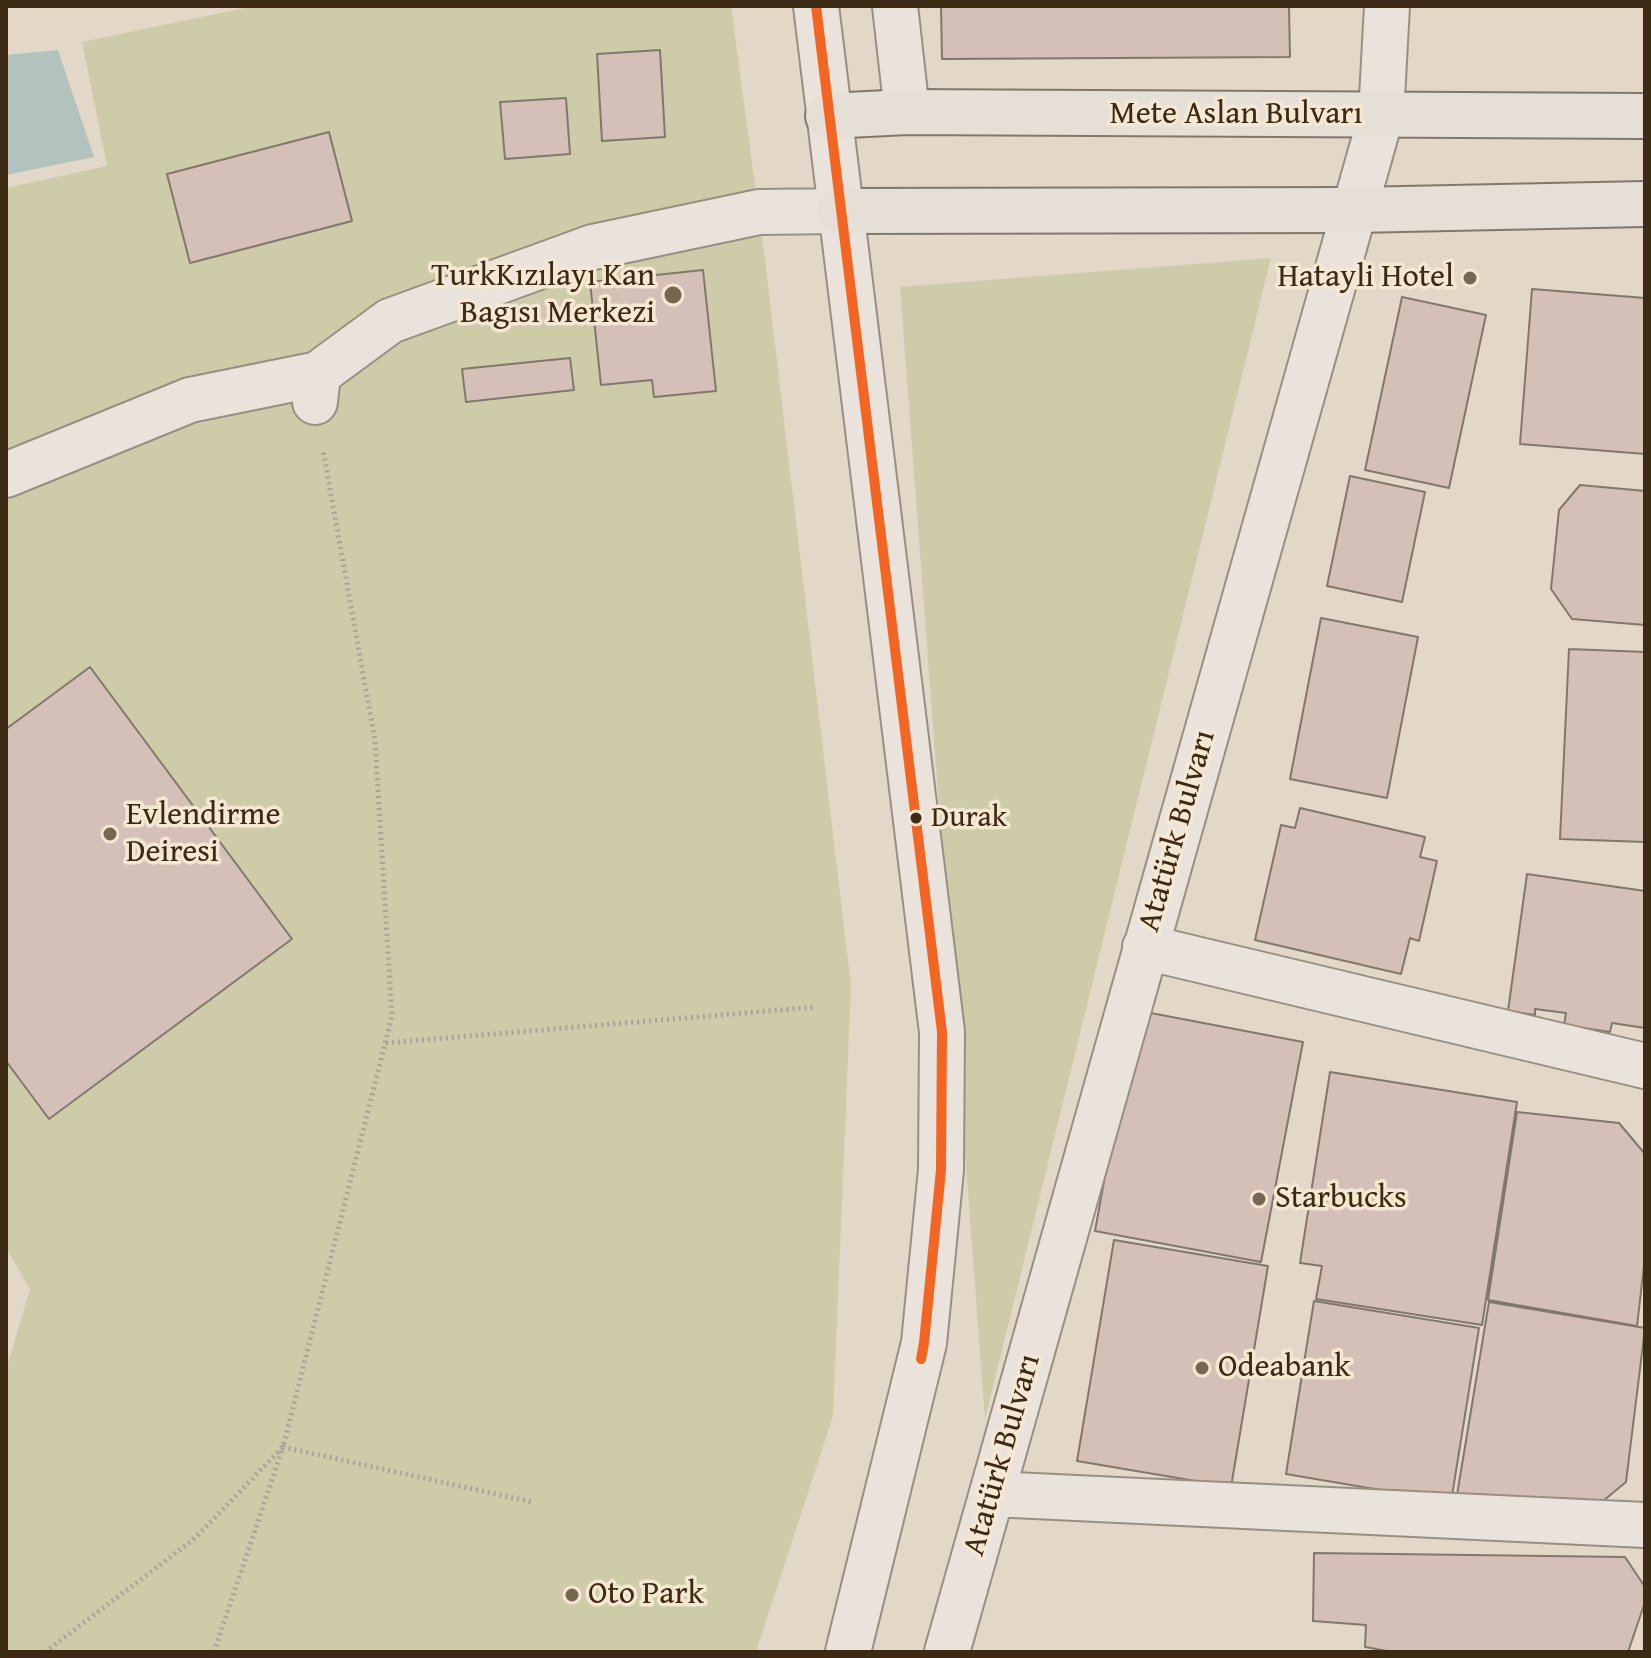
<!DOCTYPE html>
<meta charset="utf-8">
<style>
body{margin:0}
#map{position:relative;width:1651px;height:1658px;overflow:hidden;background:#e3d8c7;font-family:"Gentium Book Plus",serif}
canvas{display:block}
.frame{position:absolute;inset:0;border:8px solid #3c2a15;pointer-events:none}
</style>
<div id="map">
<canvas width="1651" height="1658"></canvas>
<div class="frame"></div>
</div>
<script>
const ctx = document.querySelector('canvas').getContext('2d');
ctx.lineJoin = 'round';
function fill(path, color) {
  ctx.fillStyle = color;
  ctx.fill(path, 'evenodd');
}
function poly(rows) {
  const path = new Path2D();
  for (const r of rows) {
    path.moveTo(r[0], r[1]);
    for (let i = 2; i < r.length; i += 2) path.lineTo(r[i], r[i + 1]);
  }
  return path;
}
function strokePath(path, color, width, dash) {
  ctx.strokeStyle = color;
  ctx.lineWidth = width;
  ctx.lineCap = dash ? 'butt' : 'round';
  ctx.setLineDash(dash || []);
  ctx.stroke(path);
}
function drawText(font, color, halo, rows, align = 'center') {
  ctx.font = font + ' "Gentium Book Plus",serif';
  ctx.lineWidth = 7;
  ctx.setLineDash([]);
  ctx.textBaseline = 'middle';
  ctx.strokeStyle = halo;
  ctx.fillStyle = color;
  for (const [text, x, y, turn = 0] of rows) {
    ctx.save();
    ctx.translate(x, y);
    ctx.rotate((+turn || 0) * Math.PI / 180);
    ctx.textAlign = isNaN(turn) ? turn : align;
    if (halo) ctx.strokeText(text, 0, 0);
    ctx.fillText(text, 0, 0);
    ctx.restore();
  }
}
fill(poly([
 [254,6,731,6,765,260,851,986,833,1416,756,1652,6,1652,6,1370,30,1289,6,1248,6,188,107,166,82,42],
 [1271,258,985,1419,900,287]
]), '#cdcba8');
fill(poly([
 [58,50,94,157,6,175,6,55]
]), '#b2c2bd');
const building = poly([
 [941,6,1289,6,1290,57,942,59,941,6],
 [660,50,665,137,602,141,597,54,660,50],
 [566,98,570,154,505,159,500,102,566,98],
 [329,132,352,221,190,263,167,174,329,132],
 [703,270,716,391,654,397,652,380,601,385,590,282,703,270],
 [1532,289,1645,298,1645,454,1520,444,1532,289],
 [1402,297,1486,315,1449,488,1365,470,1402,297],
 [570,358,574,390,466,402,462,369,570,358],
 [1350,476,1425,492,1402,602,1327,586,1350,476],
 [1580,485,1645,491,1645,625,1572,619,1551,589,1559,510,1580,485],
 [1321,618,1418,637,1387,798,1290,779,1321,618],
 [1569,649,1645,652,1645,842,1560,839,1569,649],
 [90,667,292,939,49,1119,6,1061,6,729,90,667],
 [1300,808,1425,837,1420,857,1437,861,1419,941,1410,938,1401,974,1255,940,1281,825,1295,828,1300,808],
 [1527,874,1645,891,1645,1028,1612,1023,1610,1032,1564,1025,1566,1013,1535,1009,1535,1015,1508,1011,1527,874],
 [1135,1010,1303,1042,1261,1262,1095,1231,1135,1010],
 [1330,1072,1517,1102,1482,1325,1316,1299,1322,1266,1300,1263,1330,1072],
 [1517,1112,1619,1123,1645,1154,1645,1257,1637,1326,1488,1300,1517,1112],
 [1114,1240,1268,1266,1231,1487,1077,1461,1114,1240],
 [1314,1301,1479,1328,1451,1502,1286,1474,1314,1301],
 [1489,1302,1645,1328,1626,1482,1603,1501,1456,1501,1489,1302],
 [1314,1553,1625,1557,1645,1587,1645,1602,1628,1652,1393,1652,1365,1647,1366,1625,1313,1621,1314,1553]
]);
fill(building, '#d4c0b6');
strokePath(building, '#80786c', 2);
const minor = poly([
 [816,6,942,1032,941,1170,924,1343,848,1652],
 [895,6,907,112],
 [318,374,390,321,593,247,759,212,839,211],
 [6,475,190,400,318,374,315,402],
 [1145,947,1645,1066],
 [992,1494,1645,1525],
 [947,1652,1381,116,1387,6]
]);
const major = poly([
 [828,116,907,112,1645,116],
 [839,211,1354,210,1645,204]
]);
strokePath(minor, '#988f83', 48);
strokePath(major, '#80786c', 48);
strokePath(poly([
 [386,1043,816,1007],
 [45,1652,193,1540,283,1447,392,1016,375,741,323,450],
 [214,1652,283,1447,532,1502]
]), '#a9a39b', 5, [2, 4]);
strokePath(minor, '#e9e3db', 44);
strokePath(major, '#e5dfd5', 44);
strokePath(poly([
 [816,6,942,1032,941,1170,924,1343,921,1359]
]), '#f26522', 10);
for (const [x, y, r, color] of [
 [1470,278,8,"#766753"],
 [673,295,10,"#766753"],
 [916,818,7,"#3c2a15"],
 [110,834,8,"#766753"],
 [1259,1199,8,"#766753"],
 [1202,1368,8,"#766753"],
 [572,1595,8,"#766753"]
]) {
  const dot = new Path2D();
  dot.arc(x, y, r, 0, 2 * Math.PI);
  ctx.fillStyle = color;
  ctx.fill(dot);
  strokePath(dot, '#f5e8d3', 3);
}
drawText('30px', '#3c2a15', '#f5e8d3', [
 ["Durak",931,818]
], 'left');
drawText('32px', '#3c2a15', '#f5e8d3', [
 ["Mete Aslan Bulvarı",1236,115],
 ["Atatürk Bulvarı",1178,831,-74],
 ["Atatürk Bulvarı",1003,1455,-74]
]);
drawText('32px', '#3c2a15', '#f5e8d3', [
 ["TurkKızılayı Kan",655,277,"right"],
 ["Bagısı Merkezi",655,314,"right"],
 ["Hatayli Hotel",1454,278,"right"],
 ["Evlendirme",126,816],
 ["Deiresi",126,853],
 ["Starbucks",1275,1199],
 ["Odeabank",1218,1368],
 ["Oto Park",588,1595]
], 'left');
</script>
